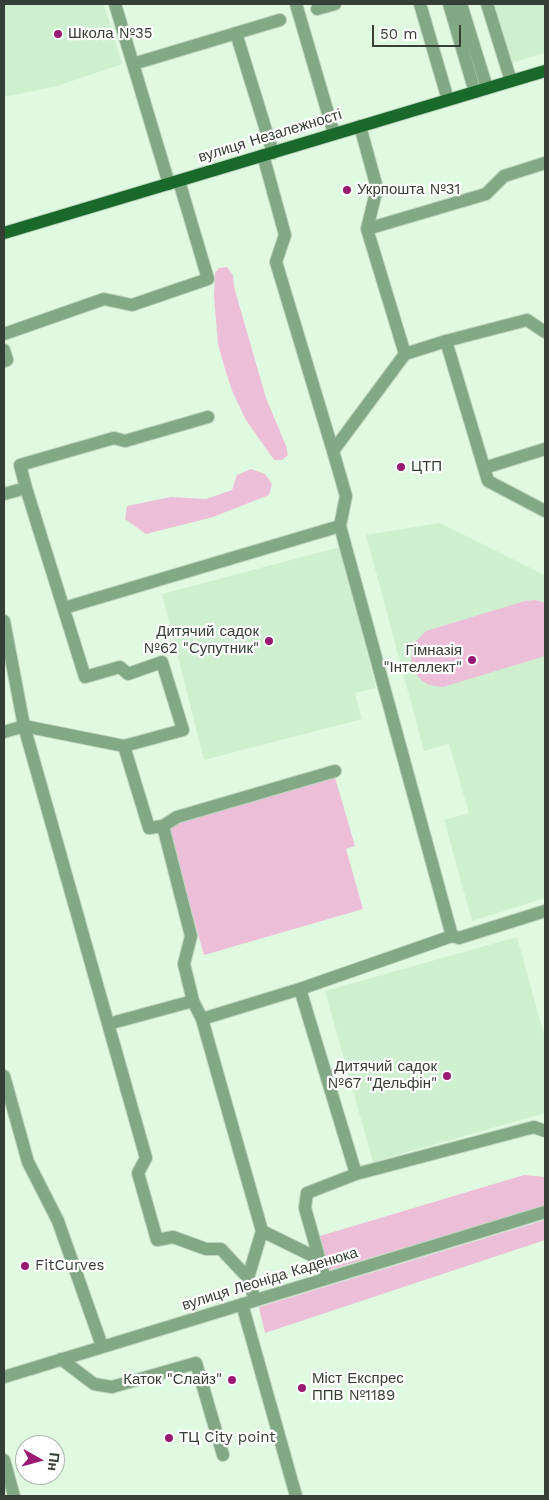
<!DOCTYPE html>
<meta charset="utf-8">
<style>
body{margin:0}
#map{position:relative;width:549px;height:1500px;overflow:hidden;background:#e0f9e1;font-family:"Work Sans",sans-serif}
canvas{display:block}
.frame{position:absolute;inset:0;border:5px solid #353f35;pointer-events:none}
.north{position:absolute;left:15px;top:1435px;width:50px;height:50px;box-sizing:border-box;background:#fefefe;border:1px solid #aeb2ae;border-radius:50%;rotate:97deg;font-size:14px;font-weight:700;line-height:20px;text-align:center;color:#353f35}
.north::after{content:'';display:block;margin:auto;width:18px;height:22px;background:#991a70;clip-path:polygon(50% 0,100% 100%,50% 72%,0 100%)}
.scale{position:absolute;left:372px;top:25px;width:89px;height:22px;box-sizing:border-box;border:2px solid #353f35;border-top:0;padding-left:6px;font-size:15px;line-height:18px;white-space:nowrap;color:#353f35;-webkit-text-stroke:4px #fefefe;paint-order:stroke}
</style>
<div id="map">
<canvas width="549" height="1500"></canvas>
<div class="frame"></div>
<div class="north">Пн</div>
<div class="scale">50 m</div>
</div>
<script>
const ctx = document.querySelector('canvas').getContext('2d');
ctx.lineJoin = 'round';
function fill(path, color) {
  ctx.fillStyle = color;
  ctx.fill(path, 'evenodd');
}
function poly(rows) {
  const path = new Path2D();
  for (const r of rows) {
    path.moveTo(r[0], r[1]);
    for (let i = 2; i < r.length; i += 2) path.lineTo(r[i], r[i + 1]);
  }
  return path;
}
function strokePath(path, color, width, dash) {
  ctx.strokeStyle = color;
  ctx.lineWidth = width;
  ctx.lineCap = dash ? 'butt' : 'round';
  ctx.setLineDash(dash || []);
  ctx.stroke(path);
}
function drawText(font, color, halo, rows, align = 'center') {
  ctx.font = font + ' "Work Sans",sans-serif';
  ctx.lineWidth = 4.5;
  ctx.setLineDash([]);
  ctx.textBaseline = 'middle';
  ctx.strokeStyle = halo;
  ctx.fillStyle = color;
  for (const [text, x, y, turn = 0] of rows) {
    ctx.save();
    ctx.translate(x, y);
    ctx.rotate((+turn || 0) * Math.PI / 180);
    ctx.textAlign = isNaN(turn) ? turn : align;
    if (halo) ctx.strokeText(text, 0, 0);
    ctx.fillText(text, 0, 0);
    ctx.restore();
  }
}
fill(poly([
 [4,4,104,4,122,64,57,86,4,97],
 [494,4,545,4,545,53,511,63],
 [440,523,545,575,545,898,472,921,444,820,469,813,449,744,424,751,366,535],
 [340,547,376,688,355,693,362,719,204,760,162,594],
 [517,937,545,1038,545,1113,373,1162,325,991]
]), '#cfefd1');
fill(poly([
 [227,267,233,275,234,287,266,398,286,446,288,455,282,460,274,460,246,420,233,393,225,369,218,344,214,297,215,273,219,268],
 [251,469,265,474,272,484,269,495,213,517,146,534,125,519,127,506,171,497,206,499,232,490,237,475],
 [535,600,545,603,545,656,443,687,429,685,421,680,415,673,411,664,412,650,416,641,426,631,525,601],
 [334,774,355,846,346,849,363,909,204,955,166,822],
 [524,1175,545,1177,545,1206,329,1270,320,1236],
 [545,1220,545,1240,265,1333,259,1307]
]), '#edbed7');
const minor = poly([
 [115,4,169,184],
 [296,4,334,134],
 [420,4,448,100],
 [449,4,475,92],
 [461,4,487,88],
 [487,4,511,81],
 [317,9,335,4],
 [236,33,273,153],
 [133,64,280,20],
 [360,126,377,188,367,229,405,354],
 [263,155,285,235,276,262,333,451,346,496,340,526,452,936],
 [367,229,486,194,504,176,545,163],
 [4,334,104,299,132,305,208,279,179,181],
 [446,341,527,320,545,332],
 [4,350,7,360,4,361],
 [333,451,405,354,446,341,488,481,545,511],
 [484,468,545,449],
 [26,488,20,465,114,438,125,441,208,417],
 [4,494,26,488,85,677,120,667,128,674,162,662,183,730,124,746],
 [64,608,340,526],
 [4,621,24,726,146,1158,138,1173,157,1240,173,1237,206,1249,221,1249,248,1278],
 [4,732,24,726,124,746,149,828,163,826,191,936,184,964,193,1001],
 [163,826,177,817,335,771],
 [300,989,202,1019,262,1231,319,1259],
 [108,1024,193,1001,202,1019],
 [4,1076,28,1162,58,1221,102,1346],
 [356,1174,534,1127,545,1131],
 [325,1279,305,1208,307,1193,356,1174,300,989,452,936,459,938,545,911],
 [255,1300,248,1278,262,1231],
 [242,1304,296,1496],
 [61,1359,94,1384,112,1387,196,1363,223,1455],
 [4,1377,545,1212],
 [4,1460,14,1496]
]);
const major = poly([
 [4,233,545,71]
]);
strokePath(minor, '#bed4bf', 14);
strokePath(major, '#bed4bf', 14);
strokePath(minor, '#83a886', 12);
strokePath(major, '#19692b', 12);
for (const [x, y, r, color] of [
 [58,34,5,"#991a70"],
 [347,190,5,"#991a70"],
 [401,467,5,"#991a70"],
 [269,641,5,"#991a70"],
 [472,660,5,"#991a70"],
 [447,1076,5,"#991a70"],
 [25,1266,5,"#991a70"],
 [232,1380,5,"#991a70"],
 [302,1388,5,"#991a70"],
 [169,1438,5,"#991a70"]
]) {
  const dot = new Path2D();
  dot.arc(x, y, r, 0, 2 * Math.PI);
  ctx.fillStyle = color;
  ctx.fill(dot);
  strokePath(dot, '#fefefe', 2);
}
drawText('15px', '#353f35', '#fefefe', [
 ["Школа №35",68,34],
 ["Укрпошта №31",357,190],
 ["ЦТП",411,467],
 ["Дитячий садок",259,632,"right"],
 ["№62 \"Супутник\"",259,649,"right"],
 ["Гімназія",462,651,"right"],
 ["\"Інтеллект\"",462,668,"right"],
 ["Дитячий садок",437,1067,"right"],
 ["№67 \"Дельфін\"",437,1084,"right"],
 ["FitCurves",35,1266],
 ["Міст Експрес",312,1379],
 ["ППВ №1189",312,1396],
 ["Каток \"Слайз\"",222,1380,"right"],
 ["ТЦ City point",179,1438]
], 'left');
drawText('15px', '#353f35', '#fefefe', [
 ["вулиця Незалежності",270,136,-17],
 ["вулиця Леоніда Каденюка",270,1279,-17]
]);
</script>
